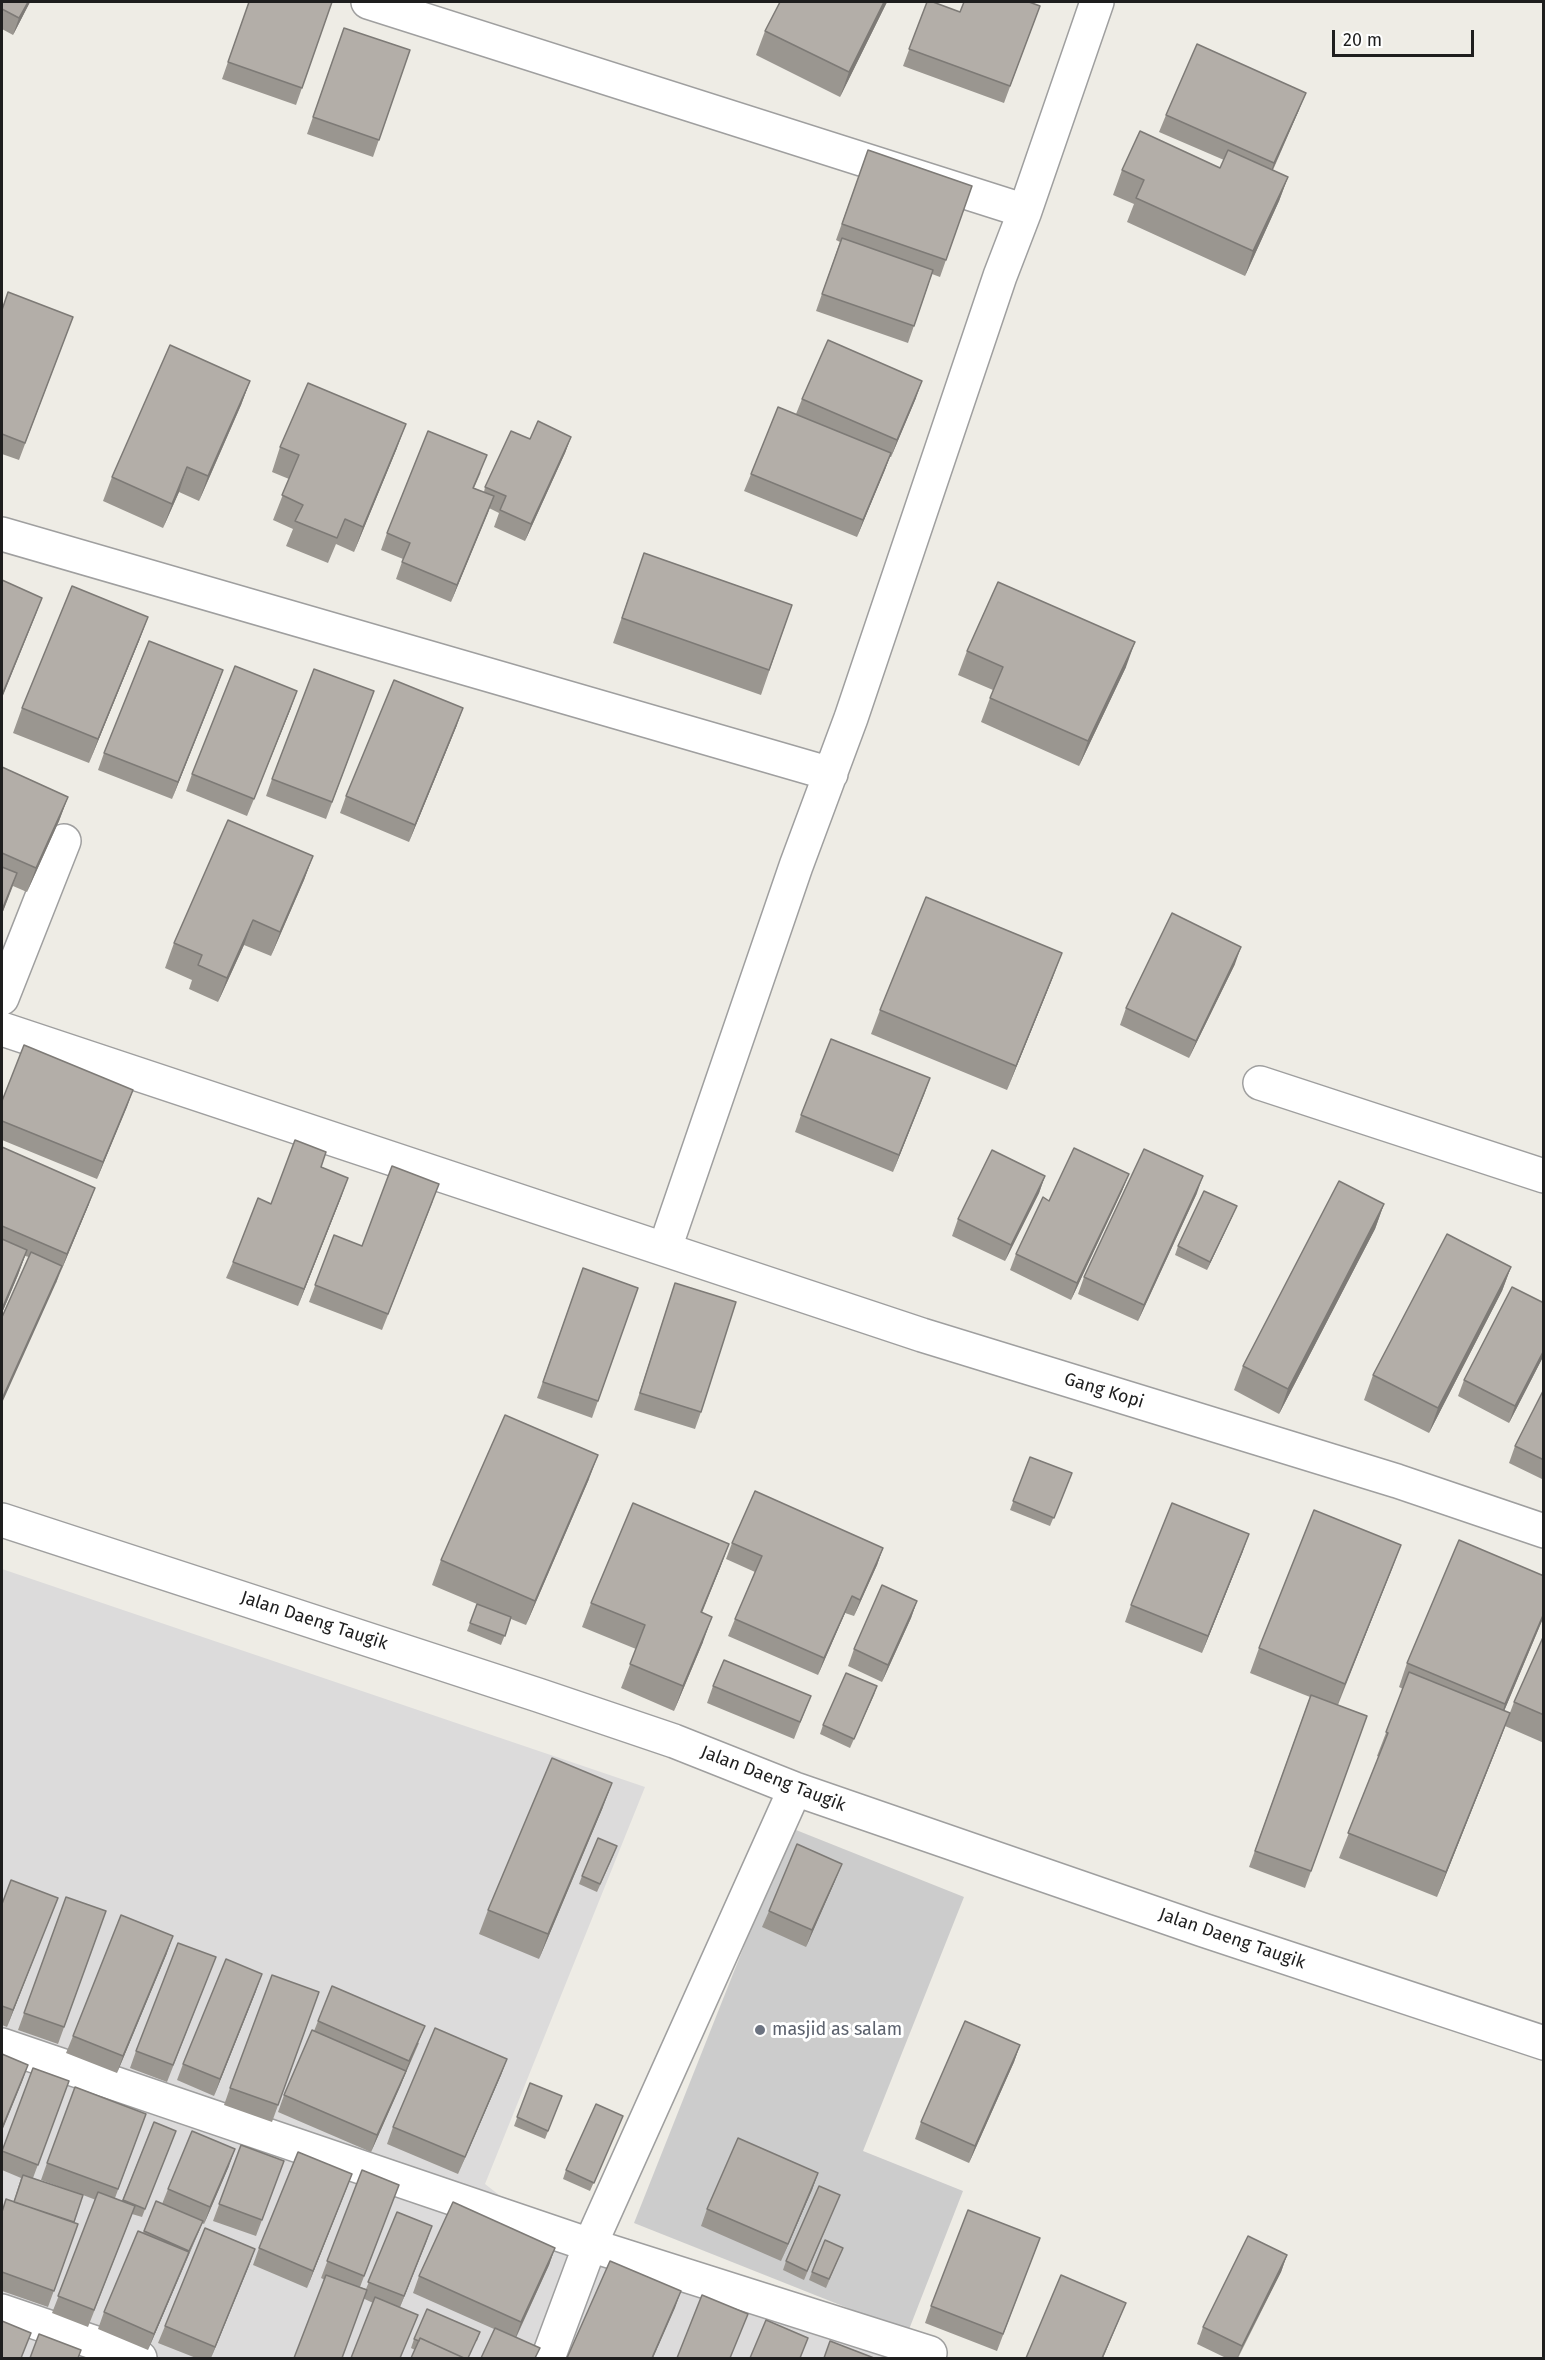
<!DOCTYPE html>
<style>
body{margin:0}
#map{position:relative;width:1545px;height:2360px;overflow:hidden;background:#eeece5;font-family:"Fira Sans",sans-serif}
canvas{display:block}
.frame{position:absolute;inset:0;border:3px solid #1e1e1e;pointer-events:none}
.scale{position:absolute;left:1332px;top:30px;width:142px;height:27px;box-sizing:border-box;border:3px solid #1e1e1e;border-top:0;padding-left:8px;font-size:18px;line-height:21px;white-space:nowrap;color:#1e1e1e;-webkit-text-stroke:4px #fff;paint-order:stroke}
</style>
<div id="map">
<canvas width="1545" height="2360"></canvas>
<div class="frame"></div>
<div class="scale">20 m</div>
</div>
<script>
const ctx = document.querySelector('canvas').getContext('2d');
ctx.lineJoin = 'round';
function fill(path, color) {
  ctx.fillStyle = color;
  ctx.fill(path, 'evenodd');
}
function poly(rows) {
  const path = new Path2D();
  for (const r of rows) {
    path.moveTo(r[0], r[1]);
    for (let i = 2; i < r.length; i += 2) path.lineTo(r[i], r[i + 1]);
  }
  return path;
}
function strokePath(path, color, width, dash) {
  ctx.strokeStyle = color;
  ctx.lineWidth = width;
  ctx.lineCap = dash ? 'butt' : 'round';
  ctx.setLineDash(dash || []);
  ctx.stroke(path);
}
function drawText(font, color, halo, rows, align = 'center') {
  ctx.font = font + ' "Fira Sans",sans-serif';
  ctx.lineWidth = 6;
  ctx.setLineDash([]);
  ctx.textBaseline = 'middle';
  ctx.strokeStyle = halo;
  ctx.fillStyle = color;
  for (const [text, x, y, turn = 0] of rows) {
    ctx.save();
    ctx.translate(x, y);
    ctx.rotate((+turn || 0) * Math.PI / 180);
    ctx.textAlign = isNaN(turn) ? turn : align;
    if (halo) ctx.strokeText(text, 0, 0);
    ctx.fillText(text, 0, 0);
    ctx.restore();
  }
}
fill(poly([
 [2,1569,645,1787,485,2184,526,2216,900,2358,2,2358]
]), '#dcdbdb');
fill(poly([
 [791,1828,964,1897,863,2151,963,2191,908,2332,634,2223]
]), '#ccc');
const minor = poly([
 [368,2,1025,211],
 [2,534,831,774],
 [2,998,64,841],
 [2,1029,922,1335,1397,1481,1544,1531],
 [1260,1083,1544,1176],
 [665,1248,796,866,851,718,1000,276,1025,211,1097,2],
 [2,1520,538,1695,674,1741,795,1789,1203,1930,1544,2043],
 [2,2045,590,2245,930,2353],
 [2,2311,140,2358],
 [548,2358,590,2245,795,1789]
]);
strokePath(minor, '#9f9f9f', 36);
strokePath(minor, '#fff', 33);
fill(poly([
 [2,2,30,2,13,35,2,29],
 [249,2,332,2,296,105,222,79],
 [887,2,840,97,756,55,765,31],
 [927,2,960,12,1040,6,1004,103,903,66],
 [344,28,410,50,373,157,307,134],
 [1299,110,1273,170,1288,177,1279,201,1245,276,1127,222,1134,204,1113,195,1122,170,1220,168,1224,160,1159,132,1166,115],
 [868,150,972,186,940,277,932,274,908,343,816,311,840,242,836,240],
 [2,310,73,317,19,460,2,454],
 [250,381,241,405,199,501,179,492,163,528,103,501,112,477],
 [916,398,891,457,890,457,857,537,744,491,751,474,796,414,802,399],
 [571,437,565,453,525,541,494,527,499,513,489,508,451,602,396,579,403,559,381,550,387,533,481,472,474,488,484,492,485,487,530,439],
 [280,447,397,448,354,552,336,544,328,563,286,546,293,529,273,520,289,479,272,472],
 [644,553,792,605,761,695,613,643],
 [148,617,139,641,89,763,13,733,22,708],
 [967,651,1126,667,1079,766,981,722,993,690,958,675],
 [223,670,172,799,98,770,104,753],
 [374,691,326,819,266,796,272,779],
 [291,708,247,816,186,791,192,774],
 [457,725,409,842,340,813,346,796],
 [2,767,68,797,59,821,27,892,13,886,2,914],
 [313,856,304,880,271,956,244,945,218,1002,189,989,192,980,165,968,174,943],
 [1235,964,1189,1058,1120,1025,1126,1008],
 [1053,977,1007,1090,871,1034,880,1010],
 [930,1078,893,1172,795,1132,801,1115],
 [133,1090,97,1179,2,1140,2,1101],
 [2,1147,89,1204,56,1283,29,1257,25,1256,18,1275,2,1313],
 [1129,1174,1122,1191,1071,1300,1010,1270,1016,1254],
 [1045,1176,1039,1193,1005,1261,952,1236,958,1219],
 [1197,1193,1138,1321,1078,1294,1084,1277],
 [342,1195,298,1306,226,1278,233,1262,271,1204],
 [433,1201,382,1330,309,1302,334,1235,362,1246],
 [1384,1204,1375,1229,1279,1414,1234,1390,1243,1366],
 [1233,1215,1207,1270,1175,1255,1178,1246],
 [1511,1267,1502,1291,1429,1433,1364,1400,1373,1375],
 [583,1268,638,1288,592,1418,537,1398],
 [675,1283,701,1412,695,1429,634,1410],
 [1544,1355,1509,1423,1458,1396,1464,1380],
 [1544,1389,1544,1480,1509,1463,1515,1446],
 [1030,1457,1072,1473,1050,1526,1010,1510],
 [589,1479,526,1625,511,1619,501,1645,467,1631,477,1604,432,1585,441,1560],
 [732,1543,883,1548,877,1565,854,1616,845,1613,818,1675,728,1636,735,1619,755,1572,726,1559],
 [729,1544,720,1568,702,1613,703,1642,674,1711,621,1688,636,1649,582,1627,591,1603],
 [1401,1545,1338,1705,1367,1716,1305,1888,1249,1867,1310,1697,1250,1673,1259,1648],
 [1243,1551,1202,1653,1125,1622,1131,1605],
 [1544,1576,1544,1616,1504,1711,1510,1713,1501,1737,1437,1897,1339,1858,1379,1757,1377,1756,1403,1689,1399,1687,1407,1663],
 [917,1601,911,1618,882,1682,848,1666,854,1649],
 [1544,1635,1544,1743,1505,1726,1514,1702],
 [713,1686,811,1696,794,1739,707,1703],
 [877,1686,850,1748,820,1734,823,1725],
 [603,1807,539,1959,479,1934,488,1910],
 [614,1854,597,1892,579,1884,582,1876],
 [835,1881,806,1947,762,1927,769,1911],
 [66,1897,106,1911,58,2044,18,2030],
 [2,1904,51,1915,7,2027,2,2025],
 [167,1953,117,2073,66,2053,73,2036],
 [216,1957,167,2082,130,2068,136,2051],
 [256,1991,214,2096,177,2080,183,2064],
 [319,1992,272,2122,224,2105,230,2088],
 [318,2021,419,2043,371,2152,278,2112,284,2095,314,2031],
 [1020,2045,1014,2062,969,2163,915,2139,921,2122],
 [507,2059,501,2075,458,2174,387,2144,393,2127],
 [33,2068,69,2081,33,2178,82,2195,41,2180,47,2163,146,2114,115,2198,122,2201,154,2122,176,2131,142,2217,132,2214,88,2327,52,2313,96,2200,83,2195,74,2223,78,2224,48,2307,2,2291,2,2212,14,2201,21,2178,2,2170,2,2153],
 [530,2083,562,2096,545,2139,514,2126],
 [623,2116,590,2191,563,2179,566,2170],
 [241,2145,284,2161,256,2236,213,2221],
 [229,2166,204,2224,202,2223,148,2350,98,2329,104,2312,143,2233,156,2201,162,2204,168,2189],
 [362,2170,399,2185,360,2287,366,2289,397,2212,432,2226,400,2307,412,2332,373,2303,321,2278],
 [818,2173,812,2190,781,2261,701,2226,707,2209],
 [352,2174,307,2288,253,2265,259,2248],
 [840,2195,804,2280,783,2270,786,2261],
 [1040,2238,997,2351,925,2323,931,2306],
 [555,2248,549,2265,516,2338,494,2329,413,2293,419,2276],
 [843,2248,826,2288,809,2280,812,2272],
 [255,2249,211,2358,196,2358,158,2343,165,2326],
 [1287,2255,1281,2272,1238,2358,1226,2358,1197,2344,1203,2327],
 [480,2332,477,2341,415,2350,411,2348,414,2339]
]), '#9a9690');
fill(poly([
 [28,2,30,2,13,35,19,18],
 [884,2,887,2,840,97,849,72],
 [1306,93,1299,110,1268,180,1274,163],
 [1288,177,1279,201,1245,276,1253,251],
 [250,381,241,405,199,501,208,476],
 [922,381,916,398,891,457,897,440],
 [406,424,397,448,354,552,363,527],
 [571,437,565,453,525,541,531,524],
 [891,453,885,470,857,537,863,520],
 [187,467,179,492,163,528,172,504],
 [494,496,488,513,451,602,457,585],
 [42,598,36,614,2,698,2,695],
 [148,617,139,641,89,763,98,739],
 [1135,642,1126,667,1079,766,1088,741],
 [223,670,217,687,172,799,178,782],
 [297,691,291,708,247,816,254,799],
 [463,708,457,725,409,842,415,825],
 [68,797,59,821,27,892,36,868],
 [313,856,304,880,271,956,280,932],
 [17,873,8,898,2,914,2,910],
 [253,920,244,945,218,1002,227,978],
 [1241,947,1235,964,1189,1058,1196,1041],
 [1062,953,1053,977,1007,1090,1016,1066],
 [930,1078,924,1095,893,1172,899,1155],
 [133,1090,127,1107,97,1179,103,1162],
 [1129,1174,1122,1191,1071,1300,1077,1283],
 [1045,1176,1039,1193,1005,1261,1011,1245],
 [1203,1176,1197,1193,1138,1321,1144,1305],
 [348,1178,342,1195,298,1306,304,1289],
 [95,1188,89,1204,61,1271,67,1254],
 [1384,1204,1375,1229,1279,1414,1288,1389],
 [1237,1206,1233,1215,1207,1270,1210,1262],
 [27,1250,18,1275,2,1313,2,1309],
 [62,1266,56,1283,2,1403,2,1399],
 [1511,1267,1502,1291,1429,1433,1438,1408],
 [1544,1350,1544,1355,1509,1423,1515,1406],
 [598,1455,589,1479,526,1625,535,1601],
 [1249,1534,1243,1551,1202,1653,1208,1636],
 [729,1544,720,1568,692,1636,701,1612],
 [1401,1545,1392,1569,1336,1708,1345,1684],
 [883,1548,877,1565,854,1616,860,1600],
 [852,1596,845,1613,818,1675,824,1658],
 [917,1601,911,1618,882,1682,888,1665],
 [1544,1613,1544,1616,1497,1728,1505,1704],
 [712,1617,703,1642,674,1711,683,1686],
 [877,1686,874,1695,850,1748,854,1739],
 [1510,1713,1501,1737,1437,1897,1446,1872],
 [612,1783,603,1807,539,1959,548,1934],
 [842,1864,835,1881,806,1947,812,1930],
 [58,1898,51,1915,7,2027,13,2010],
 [173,1936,167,1953,117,2073,123,2056],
 [262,1974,256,1991,214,2096,220,2079],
 [425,2026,400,2087,371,2152,377,2135],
 [1020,2045,1014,2062,969,2163,975,2146],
 [507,2059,501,2075,458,2174,465,2157],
 [28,2065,22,2082,2,2131,2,2128],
 [235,2149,229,2166,204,2224,210,2207],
 [818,2173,812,2190,781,2261,788,2244],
 [352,2174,346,2190,307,2288,313,2271],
 [203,2221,200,2229,148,2350,154,2334],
 [432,2226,426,2243,398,2312,404,2296],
 [555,2248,549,2265,515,2339,521,2322],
 [255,2249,249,2266,211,2358,215,2347],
 [1287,2255,1281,2272,1237,2358,1242,2346],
 [681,2291,675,2308,653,2358,652,2358],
 [1126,2303,1119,2320,1103,2358,1102,2358]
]), '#7d7a76');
const building = poly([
 [2,2,28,2,19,18,2,9,2,2],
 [249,2,332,2,302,88,228,62,249,2],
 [780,2,884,2,849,72,765,31,780,2],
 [927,2,933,2,960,12,964,2,1029,2,1040,6,1010,86,909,49,927,2],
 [344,28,410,50,379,140,313,117,344,28],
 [1197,44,1306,93,1274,163,1166,115,1197,44],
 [1140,131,1220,168,1228,150,1288,177,1253,251,1136,198,1144,180,1122,170,1140,131],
 [868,150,972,186,946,260,842,224,868,150],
 [842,238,933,270,914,326,822,294,842,238],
 [8,292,73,317,25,443,2,434,2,310,8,292],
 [828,340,922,381,897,440,802,399,828,340],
 [170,345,250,381,208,476,187,467,172,504,112,477,170,345],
 [308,383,406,424,363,527,345,519,337,538,295,521,303,505,282,495,299,455,280,447,308,383],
 [778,407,891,453,863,520,751,474,778,407],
 [538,421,571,437,531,524,500,510,506,496,485,487,511,431,530,439,538,421],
 [428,431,487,455,473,488,494,496,457,585,402,562,410,543,387,533,428,431],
 [644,553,792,605,769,670,622,618,644,553],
 [2,580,42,598,2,695,2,580],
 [998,582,1135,642,1088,741,990,698,1003,667,967,651,998,582],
 [72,586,148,617,98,739,22,708,72,586],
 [149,641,223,670,178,782,104,753,149,641],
 [235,666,297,691,254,799,192,774,235,666],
 [314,669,374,691,332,802,272,779,314,669],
 [394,680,463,708,415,825,346,796,394,680],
 [2,767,68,797,36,868,2,853,2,767],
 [228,820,313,856,280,932,253,920,227,978,198,965,202,955,174,943,228,820],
 [2,867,17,873,2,910,2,867],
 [926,897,1062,953,1016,1066,880,1010,926,897],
 [1172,913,1241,947,1196,1041,1126,1008,1172,913],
 [831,1039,930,1078,899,1155,801,1115,831,1039],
 [24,1045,133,1090,103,1162,2,1121,2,1101,24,1045],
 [295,1140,326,1152,321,1167,348,1178,304,1289,233,1262,258,1198,271,1204,295,1140],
 [2,1147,95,1188,67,1254,2,1226,2,1147],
 [1074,1148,1129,1174,1077,1283,1016,1254,1043,1197,1049,1201,1074,1148],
 [1144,1149,1203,1176,1144,1305,1084,1277,1144,1149],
 [992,1150,1045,1176,1011,1245,958,1219,992,1150],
 [392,1166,439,1184,388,1314,315,1285,334,1235,362,1246,392,1166],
 [1339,1181,1384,1204,1288,1389,1243,1366,1339,1181],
 [1204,1191,1237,1206,1210,1262,1178,1246,1204,1191],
 [1447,1234,1511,1267,1438,1408,1373,1375,1447,1234],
 [2,1239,27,1250,2,1309,2,1239],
 [31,1252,62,1266,2,1399,2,1317,31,1252],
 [583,1268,638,1288,598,1401,543,1382,583,1268],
 [675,1283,736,1302,701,1412,640,1393,675,1283],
 [1512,1287,1544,1303,1544,1350,1515,1406,1464,1380,1512,1287],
 [1544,1389,1544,1460,1515,1446,1544,1389],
 [505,1415,598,1455,535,1601,441,1560,505,1415],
 [1030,1457,1072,1473,1054,1518,1013,1501,1030,1457],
 [755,1491,883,1548,860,1600,852,1596,824,1658,735,1619,762,1556,732,1543,755,1491],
 [633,1503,729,1544,701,1612,712,1617,683,1686,630,1664,645,1625,591,1603,633,1503],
 [1172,1503,1249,1534,1208,1636,1131,1605,1172,1503],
 [1314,1510,1401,1545,1345,1684,1259,1648,1314,1510],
 [1459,1540,1544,1576,1544,1613,1505,1704,1407,1663,1459,1540],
 [882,1585,917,1601,888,1665,854,1649,882,1585],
 [477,1604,511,1617,505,1636,470,1623,477,1604],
 [1544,1635,1544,1715,1514,1702,1544,1635],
 [724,1660,811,1696,800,1722,713,1686,724,1660],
 [1409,1672,1510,1713,1446,1872,1348,1833,1388,1733,1386,1732,1409,1672],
 [846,1673,877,1686,854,1739,823,1725,846,1673],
 [1311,1695,1367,1716,1311,1871,1255,1851,1311,1695],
 [552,1758,612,1783,548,1934,488,1910,552,1758],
 [598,1838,617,1846,600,1884,582,1876,598,1838],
 [797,1844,842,1864,812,1930,769,1911,797,1844],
 [11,1880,58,1898,13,2010,2,2006,2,1904,11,1880],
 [66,1897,106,1911,64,2027,24,2013,66,1897],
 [121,1915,173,1936,123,2056,73,2036,121,1915],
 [178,1943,216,1957,173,2065,136,2051,178,1943],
 [226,1959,262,1974,220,2079,183,2064,226,1959],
 [272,1975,319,1992,278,2105,230,2088,272,1975],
 [332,1986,425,2026,409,2061,318,2021,332,1986],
 [965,2021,1020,2045,975,2146,921,2122,965,2021],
 [435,2028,507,2059,465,2157,393,2127,435,2028],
 [312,2030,406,2071,377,2135,284,2095,312,2030],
 [2,2054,28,2065,2,2128,2,2054],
 [33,2068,69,2081,38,2165,2,2151,33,2068],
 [530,2083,562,2096,548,2131,517,2117,530,2083],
 [75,2087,146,2114,118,2189,47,2163,75,2087],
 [596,2104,623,2116,594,2183,566,2170,596,2104],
 [154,2122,176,2131,145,2209,123,2200,154,2122],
 [192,2131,235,2149,210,2207,168,2189,192,2131],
 [738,2138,818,2173,788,2244,707,2209,738,2138],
 [241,2145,284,2161,262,2220,219,2204,241,2145],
 [298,2152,352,2174,313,2271,259,2248,298,2152],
 [362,2170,399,2185,364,2276,327,2261,362,2170],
 [23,2175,83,2195,74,2222,14,2202,23,2175],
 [819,2186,840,2195,807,2271,786,2261,819,2186],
 [98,2192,135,2206,94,2310,58,2296,98,2192],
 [6,2199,78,2224,54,2291,2,2272,2,2212,6,2199],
 [156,2201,203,2221,189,2251,144,2231,156,2201],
 [453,2202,555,2248,521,2322,419,2276,453,2202],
 [968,2210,1040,2238,1003,2334,931,2306,968,2210],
 [397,2212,432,2226,404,2296,368,2282,397,2212],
 [205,2228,255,2249,215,2347,165,2326,205,2228],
 [138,2231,189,2252,154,2334,104,2312,138,2231],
 [1248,2236,1287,2255,1242,2346,1203,2327,1248,2236],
 [825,2240,843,2248,829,2279,812,2272,825,2240],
 [610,2261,681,2291,652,2358,567,2358,610,2261],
 [326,2275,367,2290,342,2358,294,2358,326,2275],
 [1061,2275,1126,2303,1102,2358,1026,2358,1061,2275],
 [702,2295,748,2314,730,2358,677,2358,702,2295],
 [375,2297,418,2315,400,2358,351,2358,375,2297],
 [427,2309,480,2332,468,2358,464,2358,420,2338,419,2341,414,2339,427,2309],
 [766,2320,808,2338,800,2358,750,2358,766,2320],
 [2,2321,31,2333,21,2358,2,2358,2,2321],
 [495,2328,540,2348,535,2358,481,2358,495,2328],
 [39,2334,81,2350,78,2358,30,2358,39,2334],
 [420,2338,464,2358,411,2358,420,2338],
 [830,2341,874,2358,824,2358,830,2341]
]);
fill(building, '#b3aea8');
strokePath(building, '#7d7a76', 1.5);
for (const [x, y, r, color] of [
 [760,2030,6,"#6b7280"]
]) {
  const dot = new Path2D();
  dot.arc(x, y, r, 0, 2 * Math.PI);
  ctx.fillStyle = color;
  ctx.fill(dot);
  strokePath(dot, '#fff', 2);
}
drawText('18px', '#1e1e1e', '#fff', [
 ["Gang Kopi",1104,1391,17],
 ["Jalan Daeng Taugik",314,1621,18],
 ["Jalan Daeng Taugik",773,1779,21],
 ["Jalan Daeng Taugik",1232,1939,19]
]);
drawText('18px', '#5b616d', '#fff', [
 ["masjid as salam",772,2030]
], 'left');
</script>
